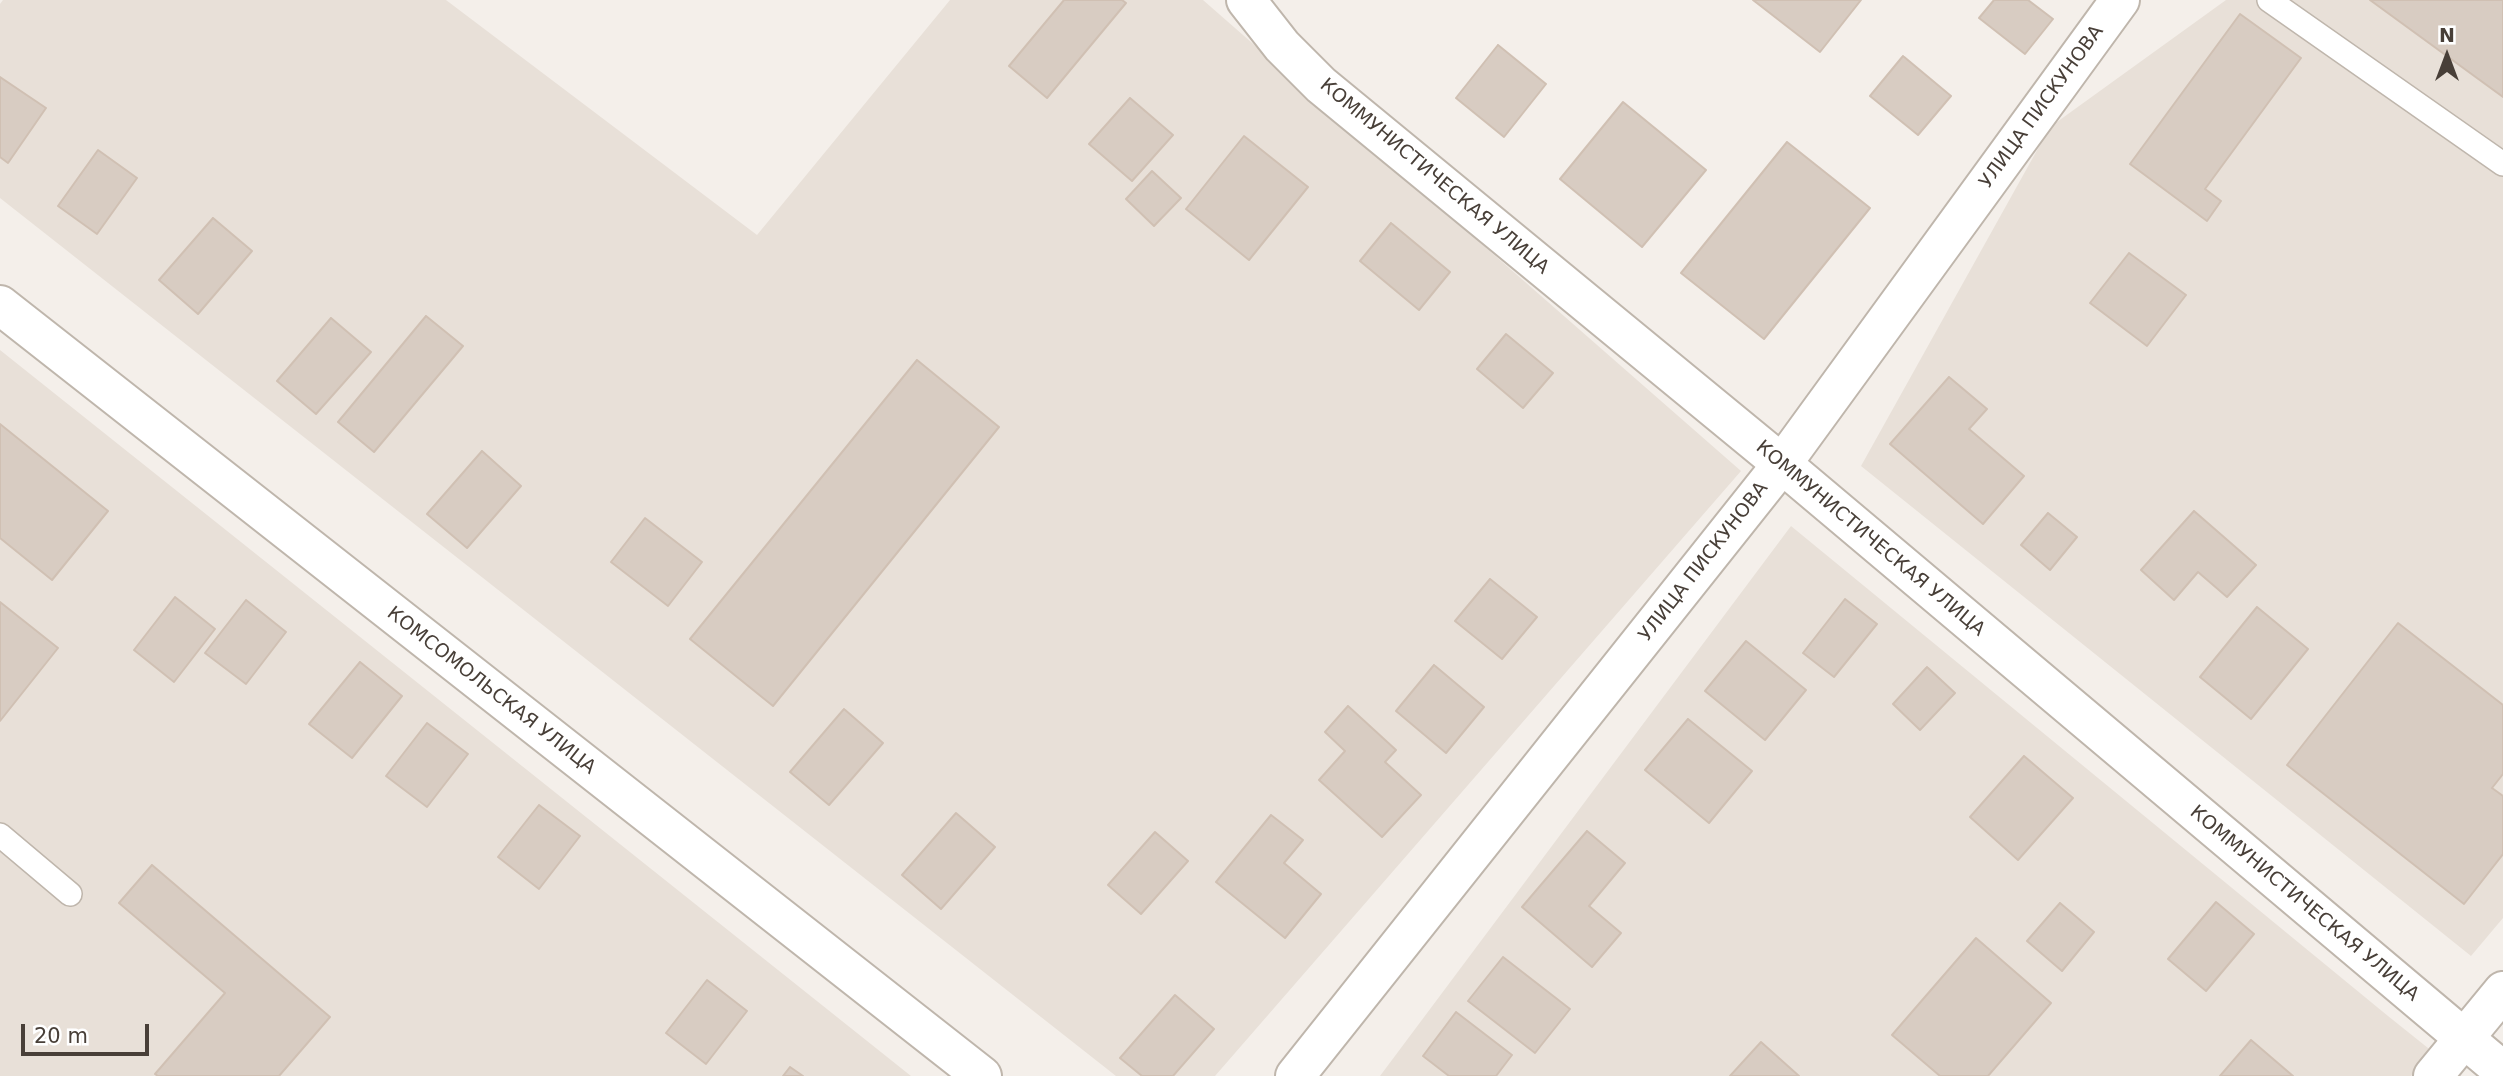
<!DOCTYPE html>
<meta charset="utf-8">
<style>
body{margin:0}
#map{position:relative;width:2503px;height:1076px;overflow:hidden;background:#f4efea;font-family:"DejaVu Sans",sans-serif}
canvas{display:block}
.north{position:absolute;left:2412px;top:21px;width:70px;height:70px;-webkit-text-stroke:5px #fff;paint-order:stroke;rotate:0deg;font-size:19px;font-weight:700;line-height:28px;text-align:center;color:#483f38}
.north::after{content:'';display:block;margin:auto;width:24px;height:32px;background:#483f38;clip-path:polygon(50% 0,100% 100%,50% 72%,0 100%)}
.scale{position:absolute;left:21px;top:1024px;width:128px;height:32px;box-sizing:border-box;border:4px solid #483f38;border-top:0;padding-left:9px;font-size:21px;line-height:24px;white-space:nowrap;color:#483f38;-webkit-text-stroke:5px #fff;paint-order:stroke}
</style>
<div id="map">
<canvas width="2503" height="1076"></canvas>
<div class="north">N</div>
<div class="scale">20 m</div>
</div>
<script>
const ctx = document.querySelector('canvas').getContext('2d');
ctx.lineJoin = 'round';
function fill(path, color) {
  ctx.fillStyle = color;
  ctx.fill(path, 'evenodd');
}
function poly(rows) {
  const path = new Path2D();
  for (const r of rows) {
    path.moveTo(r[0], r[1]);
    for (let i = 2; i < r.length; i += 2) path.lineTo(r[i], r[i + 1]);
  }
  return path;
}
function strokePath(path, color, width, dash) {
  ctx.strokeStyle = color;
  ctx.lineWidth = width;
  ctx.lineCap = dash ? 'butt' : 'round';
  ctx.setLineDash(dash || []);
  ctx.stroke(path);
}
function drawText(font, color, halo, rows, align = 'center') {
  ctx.font = font + ' "DejaVu Sans",sans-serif';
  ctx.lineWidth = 7;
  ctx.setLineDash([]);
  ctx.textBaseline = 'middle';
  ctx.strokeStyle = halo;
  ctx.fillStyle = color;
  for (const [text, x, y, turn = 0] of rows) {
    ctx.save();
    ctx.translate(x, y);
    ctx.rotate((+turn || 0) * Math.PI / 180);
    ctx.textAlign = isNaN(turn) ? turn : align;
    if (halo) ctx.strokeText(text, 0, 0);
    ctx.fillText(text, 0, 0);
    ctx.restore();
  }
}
fill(poly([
 [3,0,446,0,757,235,950,0,1203,0,1741,471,1215,1076,1116,1076,0,198,0,4],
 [2226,0,2503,0,2503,918,2471,956,1861,466,2050,127],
 [0,350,911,1076,0,1076],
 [1791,526,2388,1016,2433,1052,2411,1076,1380,1076]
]), '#e8e0d8');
const building = poly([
 [1064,0,1122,0,1126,3,1047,98,1009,66,1064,0],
 [1753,0,1861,0,1820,52,1753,0],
 [1994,0,2028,0,2053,19,2025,54,1979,18,1994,0],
 [2370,0,2503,0,2503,97,2370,0],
 [2240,14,2301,58,2205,189,2221,201,2207,221,2130,164,2240,14],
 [1498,45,1546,84,1504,137,1456,98,1498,45],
 [1903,56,1951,96,1918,135,1870,96,1903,56],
 [0,77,46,108,8,163,0,157,0,77],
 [1130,98,1173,135,1132,181,1089,144,1130,98],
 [1623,102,1706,170,1642,247,1560,179,1623,102],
 [1244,136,1308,187,1249,260,1186,209,1244,136],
 [1787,142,1870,208,1764,339,1681,273,1787,142],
 [98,150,137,178,97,234,58,206,98,150],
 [1152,171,1181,198,1154,226,1126,199,1152,171],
 [213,218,252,251,198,314,159,280,213,218],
 [1391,223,1450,272,1419,310,1360,261,1391,223],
 [2129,253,2186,295,2147,346,2090,303,2129,253],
 [426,316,463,346,374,452,338,422,426,316],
 [331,318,371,352,316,414,277,381,331,318],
 [1506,334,1553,373,1523,408,1477,369,1506,334],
 [917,360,999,427,773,706,690,639,917,360],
 [1949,377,1987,409,1969,429,2024,476,1983,524,1890,444,1949,377],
 [0,424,108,511,52,580,0,538,0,424],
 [482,451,521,486,467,548,427,514,482,451],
 [2194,511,2256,565,2227,597,2198,572,2174,600,2141,570,2194,511],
 [2048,513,2077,537,2050,570,2021,545,2048,513],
 [645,518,702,562,668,606,611,562,645,518],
 [1490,579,1537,617,1502,659,1455,621,1490,579],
 [175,597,215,629,174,682,134,650,175,597],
 [1845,599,1877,624,1834,677,1803,653,1845,599],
 [246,600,286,632,246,684,205,653,246,600],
 [0,602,58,648,0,721,0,602],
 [2257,607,2308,649,2251,719,2200,677,2257,607],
 [2398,623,2503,705,2503,774,2492,788,2503,796,2503,854,2464,904,2287,765,2398,623],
 [1746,641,1806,690,1765,740,1705,691,1746,641],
 [360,662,402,696,352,758,309,724,360,662],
 [1434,665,1484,707,1446,753,1396,711,1434,665],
 [1927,667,1955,693,1920,730,1893,704,1927,667],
 [1348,706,1396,750,1385,762,1421,795,1382,837,1319,780,1345,751,1325,732,1348,706],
 [844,709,883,743,829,805,790,772,844,709],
 [1688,719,1752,771,1709,823,1645,770,1688,719],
 [427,723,468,754,427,807,386,776,427,723],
 [2024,756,2073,798,2018,860,1970,817,2024,756],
 [539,805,580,836,539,889,498,857,539,805],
 [956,813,995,847,941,909,902,875,956,813],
 [1271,815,1303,840,1284,863,1321,894,1285,938,1216,882,1271,815],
 [1587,831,1625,863,1589,906,1621,933,1592,967,1522,907,1587,831],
 [1155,832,1188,861,1141,914,1108,885,1155,832],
 [152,865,330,1017,279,1076,158,1076,155,1074,225,993,119,903,152,865],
 [2216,902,2254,934,2206,991,2168,959,2216,902],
 [2060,903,2094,932,2062,971,2027,941,2060,903],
 [1976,938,2051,1003,1988,1076,1940,1076,1892,1035,1976,938],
 [1503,957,1570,1009,1535,1053,1468,1001,1503,957],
 [707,980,747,1011,706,1064,666,1033,707,980],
 [1175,995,1214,1029,1173,1076,1142,1076,1120,1058,1175,995],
 [1456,1012,1512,1055,1496,1076,1449,1076,1423,1056,1456,1012],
 [2251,1040,2293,1076,2220,1076,2251,1040],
 [1761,1042,1799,1076,1730,1076,1761,1042],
 [790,1067,803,1076,783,1076,790,1067]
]);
fill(building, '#d8ccc2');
strokePath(building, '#d0c0b3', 2);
const service = poly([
 [2269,0,2503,164],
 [0,835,70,894]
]);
const minor = poly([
 [0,305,982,1076],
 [1295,1076,1782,464,2120,0],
 [2433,1076,2503,991]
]);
const tertiary = poly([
 [1246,0,1282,46,1321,85,1782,464,2503,1071]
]);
strokePath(service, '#bfb6ac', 26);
strokePath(minor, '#bfb6ac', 42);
strokePath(tertiary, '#bfb6ac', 42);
strokePath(service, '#fff', 23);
strokePath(minor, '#fff', 38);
strokePath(tertiary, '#fff', 38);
drawText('19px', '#483f38', '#fff', [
 ["УЛИЦА ПИСКУНОВА",2042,107,-54],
 ["КОММУНИСТИЧЕСКАЯ УЛИЦА",1434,177,40],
 ["КОММУНИСТИЧЕСКАЯ УЛИЦА",1870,539,40],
 ["УЛИЦА ПИСКУНОВА",1704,562,-52],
 ["КОМСОМОЛЬСКАЯ УЛИЦА",491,691,38],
 ["КОММУНИСТИЧЕСКАЯ УЛИЦА",2304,904,40]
]);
</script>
